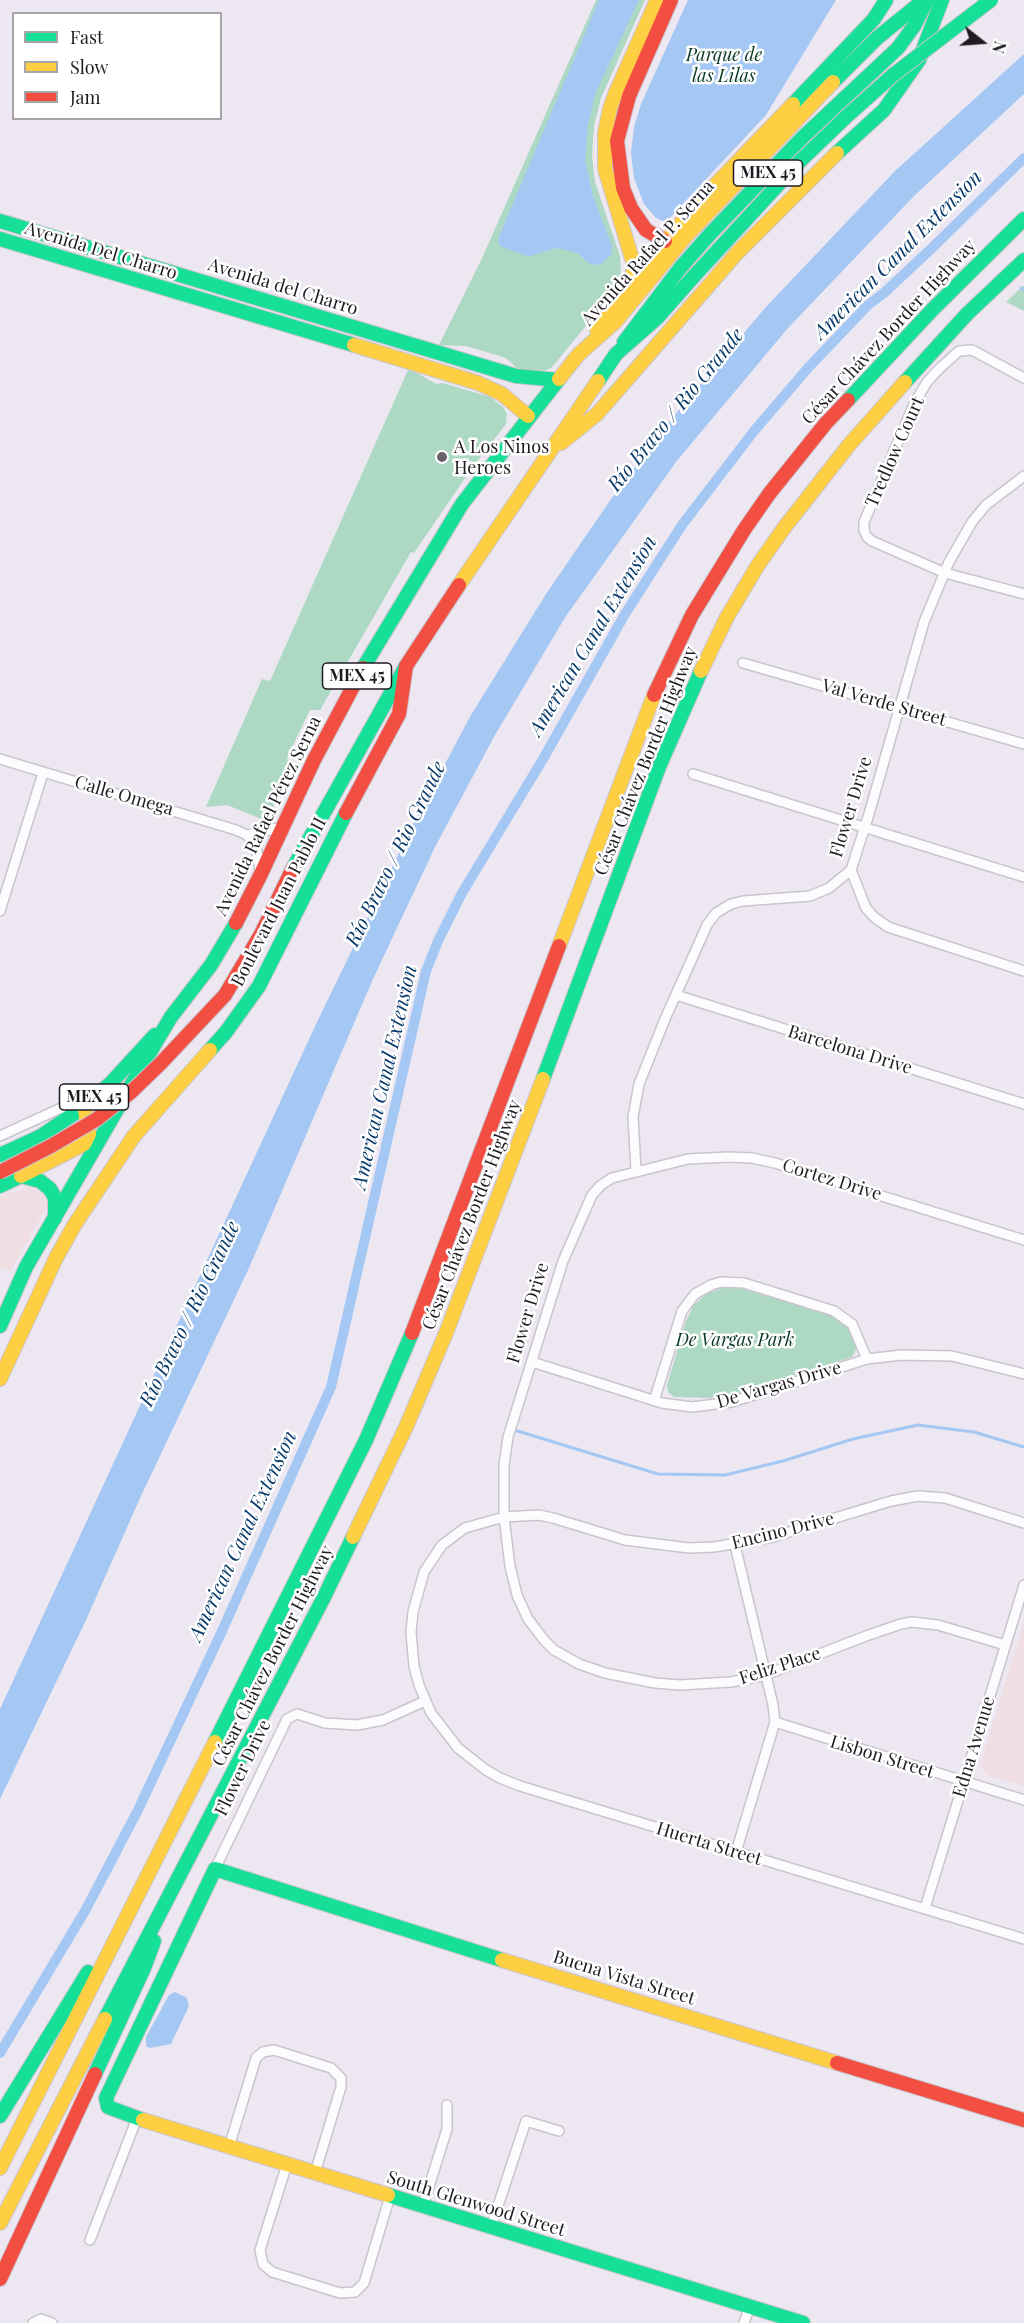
<!DOCTYPE html>
<meta charset="utf-8">
<style>
body{margin:0}
#map{position:relative;width:1024px;height:2323px;overflow:hidden;background:#ede7f2;font-family:"Playfair Display",serif}
canvas{display:block}
.legend{position:absolute;left:12px;top:12px;width:210px;height:108px;box-sizing:border-box;background:#fff;border:2px solid #a6a4a7;margin:0;padding:8px 10px;list-style:none;font-size:18px;color:#201b23}
.legend li{display:flex;align-items:center;gap:12px;height:30px}
.legend b{width:30px;border:2px solid #a6a4a7}
.north{position:absolute;left:952px;top:12px;width:60px;height:60px;-webkit-text-stroke:4px #fff;paint-order:stroke;rotate:107deg;font-size:16px;font-weight:700;line-height:24px;text-align:center;color:#201b23}
.north::after{content:'';display:block;margin:auto;width:21px;height:27px;background:#201b23;clip-path:polygon(50% 0,100% 100%,50% 72%,0 100%)}
</style>
<div id="map">
<canvas width="1024" height="2323"></canvas>
<ul class="legend">
<li><b style="height:8px;background:#16e098"></b>Fast</li>
<li><b style="height:8px;background:#ffcf43"></b>Slow</li>
<li><b style="height:8px;background:#f24e42"></b>Jam</li>
</ul>
<div class="north">N</div>
</div>
<script>
const ctx = document.querySelector('canvas').getContext('2d');
ctx.lineJoin = 'round';
function fill(path, color) {
  ctx.fillStyle = color;
  ctx.fill(path, 'evenodd');
}
function poly(rows) {
  const path = new Path2D();
  for (const r of rows) {
    path.moveTo(r[0], r[1]);
    for (let i = 2; i < r.length; i += 2) path.lineTo(r[i], r[i + 1]);
  }
  return path;
}
function strokePath(path, color, width, dash) {
  ctx.strokeStyle = color;
  ctx.lineWidth = width;
  ctx.lineCap = dash ? 'butt' : 'round';
  ctx.setLineDash(dash || []);
  ctx.stroke(path);
}
function drawText(font, color, halo, rows, align = 'center') {
  ctx.font = font + ' "Playfair Display",serif';
  ctx.lineWidth = 5;
  ctx.setLineDash([]);
  ctx.textBaseline = 'middle';
  ctx.strokeStyle = halo;
  ctx.fillStyle = color;
  for (const [text, x, y, turn = 0] of rows) {
    ctx.save();
    ctx.translate(x, y);
    ctx.rotate((+turn || 0) * Math.PI / 180);
    ctx.textAlign = isNaN(turn) ? turn : align;
    if (halo) ctx.strokeText(text, 0, 0);
    ctx.fillText(text, 0, 0);
    ctx.restore();
  }
}
fill(poly([
 [30,1188,48,1196,47,1206,11,1271,0,1268,0,1196]
]), '#efdee2');
fill(poly([
 [1024,1623,1024,1786,987,1775,980,1764]
]), '#efdee3');
fill(poly([
 [596,0,645,0,601,98,594,126,592,155,595,182,620,256,621,279,617,288,552,367,547,370,534,371,518,369,506,358,466,346,439,345,483,256],
 [1024,285,1024,311,1006,302],
 [408,370,417,373,436,384,443,383,490,397,503,407,507,414,506,424,472,468,414,553,411,552,320,710,310,710,287,758,292,768,269,816,264,820,227,805,206,807,262,679,270,681],
 [722,1288,739,1288,835,1316,853,1332,857,1348,852,1357,740,1393,709,1398,674,1397,668,1392,667,1385,686,1321,694,1305,706,1294]
]), '#add8c4');
fill(poly([
 [599,0,639,0,595,94,588,125,585,160,593,196,612,246,611,255,600,265,590,264,577,253,557,248,530,256,523,255,500,246,498,239],
 [688,0,836,0,766,115,681,206,668,220,663,221,656,218,644,204,634,178,631,153,634,127,641,104],
 [1024,54,1024,94,915,195,788,328,676,462,566,616,495,735,435,847,373,979,249,1268,141,1496,86,1620,0,1799,0,1709,317,1022,413,824,471,715,546,594,618,489,673,417,765,308,895,171],
 [175,1992,187,1998,189,2006,171,2044,150,2048,146,2046,146,2037,169,1995]
]), '#a4c7f4');
strokePath(poly([
 [1021,288,1024,290],
 [511,1429,658,1474,725,1475,783,1461,853,1439,918,1425,974,1432,1024,1447]
]), '#a4c7f4', 3);
strokePath(poly([
 [0,2053,85,1911,138,1810,222,1631,331,1387,426,971,438,941,462,893,543,759,625,614,682,525,754,431,808,368,868,305,885,292,932,248,1024,158]
]), '#a4c7f4', 10);
const street = poly([
 [1024,378,972,350,959,351,940,368,927,382,914,404,864,522,864,530,867,537,872,541,945,573,1024,594],
 [743,663,1024,744],
 [0,759,236,830,247,835,253,842,257,852,260,871],
 [693,774,1024,877],
 [247,835,283,827],
 [851,870,866,908,874,917,888,927,1024,971],
 [0,911,43,773],
 [676,995,1024,1104],
 [0,1136,59,1109,73,1105,84,1105],
 [636,1170,633,1117,639,1084,665,1019,707,925,716,913,731,904,743,901,810,896,829,888,851,870,869,814,924,622,949,562,972,522,986,505,1024,476],
 [532,1362,662,1403,692,1407,732,1402,867,1359,901,1355,952,1356,1024,1374],
 [654,1401,682,1311,695,1294,711,1285,721,1282,744,1283,834,1311,852,1324,867,1359],
 [1024,1523,945,1498,918,1496,891,1501,773,1537,714,1547,689,1548,625,1540,553,1518,539,1515,504,1517,465,1528,442,1545,424,1572,413,1612,411,1632,414,1666,419,1685,431,1713,458,1748,486,1770,500,1778,520,1786,1024,1939],
 [735,1545,773,1705,775,1722,736,1852],
 [1005,1645,938,1625,912,1622,901,1624,866,1636,765,1675,731,1682,680,1685,655,1683,605,1673,579,1664,554,1650,544,1640,528,1619,517,1595,510,1566,504,1517,504,1465,508,1437,563,1261,592,1195,601,1185,612,1178,688,1159,728,1157,752,1158,775,1163,1024,1240],
 [775,1722,1024,1800],
 [215,1869,287,1719,297,1714,325,1723,357,1725,383,1720,425,1701],
 [925,1908,1024,1585],
 [229,2147,256,2058,263,2052,274,2050,331,2068,341,2078,341,2087,315,2173],
 [287,2164,260,2250,263,2264,272,2272,340,2293,355,2292,364,2283,390,2196],
 [423,2206,447,2129,447,2105],
 [491,2227,526,2121,559,2131],
 [90,2240,137,2118],
 [33,2323,41,2319,52,2323],
 [744,2323,750,2306]
]);
const fast = poly([
 [833,82,877,38,924,0],
 [793,104,874,19,886,0],
 [837,153,884,110,919,60,942,0],
 [0,221,516,376,558,380],
 [0,239,354,345],
 [624,342,681,267,710,234,803,137,898,48,914,26,927,0],
 [598,381,616,354,657,318,694,276],
 [905,382,967,314,1024,260],
 [848,400,932,310,1024,219],
 [363,668,462,504,559,379],
 [293,868,406,666],
 [210,1050,226,1032,259,986,346,813],
 [543,1079,659,767,701,671],
 [0,1155,41,1136,75,1113,110,1084,155,1035],
 [0,1186,21,1176,40,1181,50,1189,55,1198,55,1218],
 [0,1326,26,1267,156,1042,171,1017,211,965,236,923],
 [215,1742,366,1440,412,1333],
 [105,2019,324,1597,353,1537],
 [95,2074,144,1968,154,1941],
 [0,2116,88,1972],
 [143,2120,108,2107,106,2098,215,1869,502,1960],
 [388,2195,803,2323]
]);
const slow = poly([
 [633,281,633,262,605,169,605,133,610,108,616,92,657,0],
 [597,331,633,281,695,206,793,104],
 [354,345,478,383,502,394,528,416],
 [559,379,578,355,616,321,686,236,833,82],
 [561,443,597,414,737,253,837,153],
 [459,585,598,381],
 [701,671,727,617,758,565,784,528,849,445,905,382],
 [559,946,654,695],
 [21,1176,84,1144,89,1134,84,1105],
 [0,1379,56,1258,75,1224,134,1136,210,1050],
 [353,1537,406,1427,446,1333,543,1079],
 [502,1960,837,2063],
 [143,2120,388,2195],
 [0,2168,215,1742],
 [0,2223,105,2019]
]);
const jam = poly([
 [665,241,646,230,631,208,623,188,617,141,629,96,671,0],
 [654,695,692,615,744,530,769,494,826,423,848,400],
 [346,813,399,714,406,666,459,585],
 [236,923,260,876,314,760,363,668],
 [412,1333,559,946],
 [837,2063,1024,2120],
 [0,2279,95,2074]
]);
strokePath(street, '#c9c4cd', 12);
strokePath(fast, '#c9c4cd', 16);
strokePath(slow, '#c9c4cd', 16);
strokePath(jam, '#c9c4cd', 16);
strokePath(street, '#fcfbfd', 9);
strokePath(fast, '#16e098', 14);
strokePath(slow, '#ffcf43', 14);
strokePath(jam, '#f24e42', 14);
const fastBridge = poly([
 [694,276,799,162,848,115,893,75,991,0]
]);
const jamBridge = poly([
 [0,1172,51,1146,97,1119,131,1092,161,1063,225,995,261,934,293,868]
]);
strokePath(fastBridge, '#c9c4cd', 16, []);
strokePath(jamBridge, '#c9c4cd', 16, []);
strokePath(fastBridge, '#16e098', 14);
strokePath(jamBridge, '#f24e42', 14);
for (const [x, y, r, color] of [
 [442,457,6,"#68626b"]
]) {
  const dot = new Path2D();
  dot.arc(x, y, r, 0, 2 * Math.PI);
  ctx.fillStyle = color;
  ctx.fill(dot);
  strokePath(dot, '#fff', 2);
}
for (const [x, y, w] of [
 [768,173,69],
 [357,676,69],
 [94,1097,69]
]) {
  const box = new Path2D();
  box.roundRect(x - w / 2, y - 13, w, 26, 4.5);
  ctx.fillStyle = '#fff';
  ctx.fill(box);
  strokePath(box, '#201b23', 1.5);
}
drawText('bold 16px', '#201b23', null, [
 ["MEX 45",768,173],
 ["MEX 45",357,676],
 ["MEX 45",94,1097]
]);
drawText('italic 18px', '#093823', '#fff', [
 ["Parque de",724,55],
 ["las Lilas",724,76],
 ["De Vargas Park",735,1340]
]);
drawText('18px', '#201b23', '#fff', [
 ["Avenida Del Charro",101,251,17],
 ["Avenida Rafael P. Serna",648,253,-48],
 ["Avenida del Charro",283,287,17],
 ["César Chávez Border Highway",889,332,-47],
 ["Tredlow Court",895,452,-66],
 ["Val Verde Street",884,703,16],
 ["César Chávez Border Highway",646,761,-68],
 ["Calle Omega",124,796,16],
 ["Flower Drive",851,807,-73],
 ["Avenida Rafael Pérez Serna",268,816,-64],
 ["Boulevard Juan Pablo II",279,902,-63],
 ["Barcelona Drive",850,1050,17],
 ["Cortez Drive",832,1180,17],
 ["César Chávez Border Highway",472,1215,-69],
 ["Flower Drive",528,1313,-73],
 ["De Vargas Drive",779,1385,-16],
 ["Encino Drive",783,1531,-14],
 ["César Chávez Border Highway",273,1656,-63],
 ["Feliz Place",780,1666,-18],
 ["Edna Avenue",974,1747,-73],
 ["Lisbon Street",882,1757,17],
 ["Flower Drive",243,1768,-64],
 ["Huerta Street",709,1844,17],
 ["Buena Vista Street",624,1978,17],
 ["South Glenwood Street",476,2204,17]
]);
drawText('18px', '#201b23', '#fff', [
 ["A Los Ninos",454,447],
 ["Heroes",454,468]
], 'left');
drawText('italic 20px', '#093b6a', '#fff', [
 ["American Canal Extension",898,255,-45],
 ["Río Bravo / Rio Grande",676,410,-51],
 ["American Canal Extension",593,636,-59],
 ["Río Bravo / Rio Grande",396,854,-64],
 ["American Canal Extension",385,1077,-77],
 ["Río Bravo / Rio Grande",190,1314,-64],
 ["American Canal Extension",243,1536,-65]
]);
</script>
